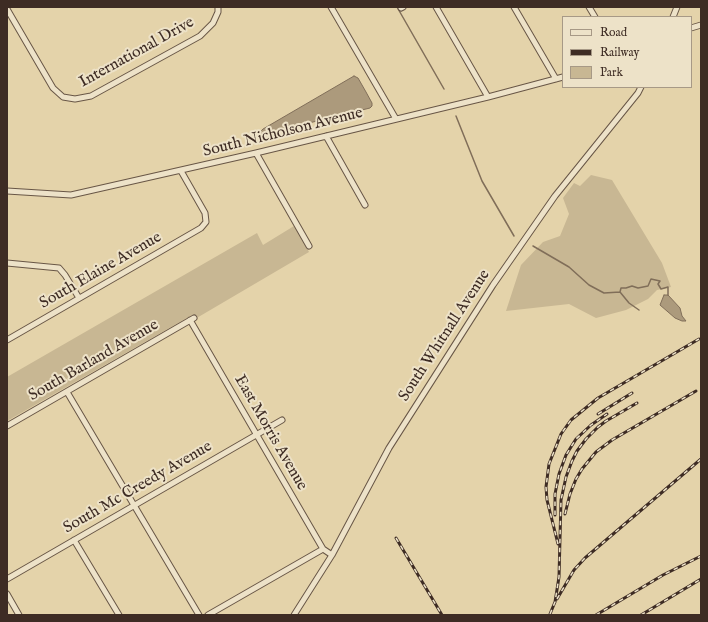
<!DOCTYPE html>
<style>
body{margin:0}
#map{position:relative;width:708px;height:622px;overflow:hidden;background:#e4d3aa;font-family:"IM FELL English",serif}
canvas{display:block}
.frame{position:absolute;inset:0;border:8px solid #3e2c24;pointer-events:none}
.legend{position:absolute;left:562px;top:16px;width:130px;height:72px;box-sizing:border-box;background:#ede2c8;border:1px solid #a79986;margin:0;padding:5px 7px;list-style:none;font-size:12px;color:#3e2c24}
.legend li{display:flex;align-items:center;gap:8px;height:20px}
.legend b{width:20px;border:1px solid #a79986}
</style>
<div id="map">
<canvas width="708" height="622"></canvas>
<div class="frame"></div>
<ul class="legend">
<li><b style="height:5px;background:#ede2c8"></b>Road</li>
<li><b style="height:5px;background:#3e2c24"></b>Railway</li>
<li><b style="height:11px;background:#c8b793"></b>Park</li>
</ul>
</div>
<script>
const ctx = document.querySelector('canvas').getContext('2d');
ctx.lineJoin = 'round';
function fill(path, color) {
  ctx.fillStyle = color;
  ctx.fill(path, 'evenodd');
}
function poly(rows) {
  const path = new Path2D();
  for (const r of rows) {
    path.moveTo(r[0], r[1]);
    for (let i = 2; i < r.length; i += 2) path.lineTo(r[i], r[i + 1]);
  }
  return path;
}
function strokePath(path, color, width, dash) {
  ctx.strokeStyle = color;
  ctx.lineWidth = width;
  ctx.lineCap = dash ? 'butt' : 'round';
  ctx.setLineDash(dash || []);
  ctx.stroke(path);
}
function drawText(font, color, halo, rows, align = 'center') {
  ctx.font = font + ' "IM FELL English",serif';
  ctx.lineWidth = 4;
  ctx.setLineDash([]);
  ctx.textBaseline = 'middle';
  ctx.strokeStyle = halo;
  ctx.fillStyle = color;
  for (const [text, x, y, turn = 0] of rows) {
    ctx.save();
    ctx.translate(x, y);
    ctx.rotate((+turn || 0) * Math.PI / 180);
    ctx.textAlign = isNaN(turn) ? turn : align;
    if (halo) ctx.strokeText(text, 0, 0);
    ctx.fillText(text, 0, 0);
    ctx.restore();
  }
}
fill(poly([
 [591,175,612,180,662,263,671,287,657,290,648,299,626,310,596,318,569,304,506,311,521,265,543,242,560,236,569,214,563,198,574,183,580,186],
 [294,226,309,252,195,319,192,315,7,421,7,377,257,233,263,245]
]), '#c8b793');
const water = poly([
 [354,76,358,78,366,92,372,103,372,106,370,108,264,134,260,134,260,132,263,129,354,76],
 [664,295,668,295,680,308,682,316,686,321,682,321,675,318,660,305,664,295]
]);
fill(water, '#ac9a7c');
strokePath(water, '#806e59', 1);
strokePath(poly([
 [397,7,444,89],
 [456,116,482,181,514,236],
 [533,246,569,267,589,285,604,293,620,292,621,288,626,288,632,286,638,288,648,286,651,279,660,281,658,284,661,289,668,287,668,295],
 [620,292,629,303,639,310]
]), '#806e59', 1.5);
const minor = poly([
 [331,7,396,119],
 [436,7,488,97],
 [514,7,556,79],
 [589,7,595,17],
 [401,8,403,7],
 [7,9,53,88,63,97,75,99,91,96,200,36,213,23,218,12,218,7],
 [673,17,677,7],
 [691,28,701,25],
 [326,136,365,205],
 [256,153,309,246],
 [7,191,71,195,256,153,488,97,563,77],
 [7,263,59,268,65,275,79,298],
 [190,320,323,549,332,555],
 [7,340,201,228,206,222,205,213,181,171],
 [67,392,199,615],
 [7,426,194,318],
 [74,540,119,615],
 [7,579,282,420],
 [7,594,19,615],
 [208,615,323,549],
 [294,615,332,555,389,448,493,285,555,196,638,93,641,87]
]);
strokePath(minor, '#685646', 7);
strokePath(minor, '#ede2c8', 5);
const rail = poly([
 [598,414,632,393],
 [565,514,570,494,576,479,582,469,596,452,612,440,696,391],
 [555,515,555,494,559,474,566,455,576,439,591,425,607,414],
 [396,538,442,615],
 [558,544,547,500,546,487,549,464,561,434,571,420,598,398,699,339],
 [557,599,574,570,585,558,701,459],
 [550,614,555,602,559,577,561,500,566,477,572,461,577,451,586,439,598,427,606,421,637,403],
 [596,615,663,575,701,556],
 [641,615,701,579]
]);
strokePath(rail, '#3e2c24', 3);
strokePath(rail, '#ede2c8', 1.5, [4.5]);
drawText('16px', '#3e2c24', '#ede2c8', [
 ["International Drive",137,53,-29],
 ["South Nicholson Avenue",283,133,-14],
 ["South Elaine Avenue",101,271,-30],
 ["South Whitnall Avenue",445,336,-57],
 ["South Barland Avenue",94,361,-30],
 ["East Morris Avenue",270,433,60],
 ["South Mc Creedy Avenue",138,488,-30]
]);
</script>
